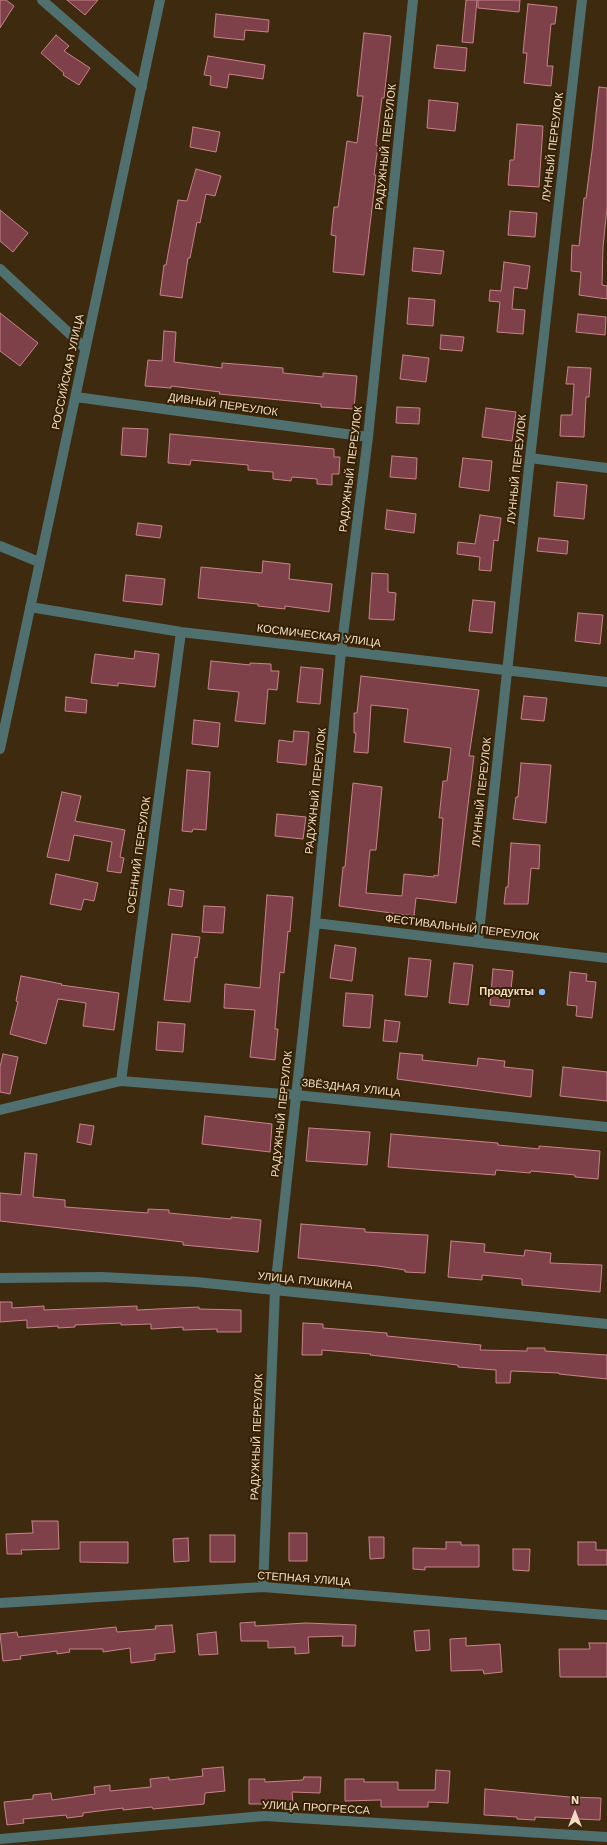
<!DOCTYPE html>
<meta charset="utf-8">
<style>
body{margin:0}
#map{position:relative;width:607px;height:1845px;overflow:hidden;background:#3e2a0e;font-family:"Work Sans",sans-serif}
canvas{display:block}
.north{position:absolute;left:555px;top:1793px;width:40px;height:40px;-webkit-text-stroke:3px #342004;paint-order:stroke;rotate:0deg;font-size:11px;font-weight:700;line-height:16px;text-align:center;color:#f4ddc3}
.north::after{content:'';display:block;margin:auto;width:14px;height:18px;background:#f4ddc3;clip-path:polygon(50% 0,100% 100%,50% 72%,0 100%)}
</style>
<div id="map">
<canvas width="607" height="1845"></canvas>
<div class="north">N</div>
</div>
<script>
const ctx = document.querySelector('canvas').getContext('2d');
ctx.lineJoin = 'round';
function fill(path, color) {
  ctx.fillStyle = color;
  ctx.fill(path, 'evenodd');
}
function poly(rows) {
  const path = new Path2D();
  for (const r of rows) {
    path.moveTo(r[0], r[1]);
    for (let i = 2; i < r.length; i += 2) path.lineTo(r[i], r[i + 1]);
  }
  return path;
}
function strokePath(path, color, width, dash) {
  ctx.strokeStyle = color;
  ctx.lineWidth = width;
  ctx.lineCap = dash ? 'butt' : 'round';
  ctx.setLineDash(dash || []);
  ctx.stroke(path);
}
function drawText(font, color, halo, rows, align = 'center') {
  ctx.font = font + ' "Work Sans",sans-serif';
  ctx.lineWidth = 4;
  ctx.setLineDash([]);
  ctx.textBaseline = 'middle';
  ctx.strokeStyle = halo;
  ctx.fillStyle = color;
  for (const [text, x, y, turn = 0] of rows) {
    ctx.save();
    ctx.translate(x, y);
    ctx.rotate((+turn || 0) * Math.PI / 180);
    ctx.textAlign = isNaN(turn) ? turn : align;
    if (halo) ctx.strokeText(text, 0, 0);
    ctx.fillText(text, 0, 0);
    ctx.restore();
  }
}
const building = poly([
 [0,0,6,0,14,6,0,28,0,0],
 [67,0,98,0,85,15,67,0],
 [466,0,477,0,473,43,462,42,466,0],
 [478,0,520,0,519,12,478,8,478,0],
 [528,4,557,7,555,24,551,24,547,66,553,66,551,86,524,83,527,53,523,53,528,4],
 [216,14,269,20,268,32,245,30,244,40,214,37,216,14],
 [364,33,391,36,384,98,382,98,376,145,378,146,374,175,376,175,364,275,333,272,336,236,331,235,334,207,338,207,347,141,357,143,363,96,357,96,364,33],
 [56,35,69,46,64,51,90,68,79,85,63,75,64,73,41,53,56,35],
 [437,45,467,48,465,71,434,68,437,45],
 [208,56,265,65,263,79,229,74,227,88,210,85,211,76,204,75,208,56],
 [599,87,607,88,607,208,603,247,602,285,607,286,607,299,579,295,581,272,571,271,572,245,579,246,584,198,586,198,592,151,599,87],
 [429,100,458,103,455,131,427,128,429,100],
 [517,124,543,126,539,187,508,185,510,160,514,160,517,124],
 [193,127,220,132,216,152,190,147,193,127],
 [196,169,221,176,215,196,206,194,200,223,197,222,190,258,188,258,182,298,160,295,164,265,166,265,178,200,187,201,196,169],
 [0,210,28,233,13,252,0,241,0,210],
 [510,211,537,213,535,237,508,235,510,211],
 [414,248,444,251,441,274,412,271,414,248],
 [504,262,530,266,527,289,514,287,512,309,525,310,523,334,497,332,500,302,489,301,490,290,501,291,504,262],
 [409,298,435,300,433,326,407,324,409,298],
 [0,313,38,343,20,366,0,351,0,313],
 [578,314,606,317,605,335,576,332,578,314],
 [164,331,176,332,174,362,222,368,222,363,248,365,283,368,283,373,323,377,323,373,357,376,354,409,321,407,321,404,219,394,220,392,171,386,171,388,145,386,148,360,162,361,164,331],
 [441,335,464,337,462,351,440,349,441,335],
 [403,355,429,358,426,382,400,379,403,355],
 [568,367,591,368,589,397,586,397,584,437,560,436,561,415,572,415,574,384,566,384,568,367],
 [397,407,420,408,419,424,396,423,397,407],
 [486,408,516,412,512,441,482,437,486,408],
 [123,428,148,429,146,457,121,455,123,428],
 [170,434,334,449,334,457,340,457,339,474,332,474,332,485,317,484,317,479,292,477,291,481,273,479,273,472,248,470,248,465,191,460,190,465,168,463,170,434],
 [392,456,417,458,416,479,390,477,392,456],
 [463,458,492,461,489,491,459,487,463,458],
 [557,482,587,485,584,519,554,516,557,482],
 [387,510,416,514,414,533,385,529,387,510],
 [480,515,501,518,498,541,494,540,491,571,479,570,480,557,457,554,458,542,475,544,480,515],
 [138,523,162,526,160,538,136,535,138,523],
 [539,538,568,541,567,554,537,551,539,538],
 [263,561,290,564,289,579,332,584,329,612,285,606,285,609,258,606,258,604,198,598,201,567,262,573,263,561],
 [372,573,388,574,388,592,396,593,394,620,369,619,372,573],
 [126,575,165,579,162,605,123,601,126,575],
 [473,600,495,602,492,633,469,631,473,600],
 [578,613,603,615,600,644,575,641,578,613],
 [135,651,159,654,155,687,118,683,118,686,91,683,95,654,134,659,135,651],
 [211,661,250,665,250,663,271,664,271,671,279,671,277,690,268,689,265,724,235,721,239,692,208,689,211,661],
 [301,667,323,669,320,704,297,702,301,667],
 [361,676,479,690,469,756,474,756,456,903,416,898,414,916,339,906,343,867,345,867,353,783,382,787,376,850,370,850,366,893,402,896,404,874,434,877,434,875,438,876,443,818,439,818,443,781,447,781,451,748,404,742,408,709,371,705,368,753,354,752,356,733,354,733,354,713,357,713,361,676],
 [524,696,547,698,544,721,521,719,524,696],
 [66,697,87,700,86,713,65,711,66,697],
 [194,720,220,723,218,747,192,744,194,720],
 [294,731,309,732,306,765,277,762,279,740,293,742,294,731],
 [521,763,551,765,546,823,513,819,516,797,518,797,521,763],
 [187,770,210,772,206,830,193,829,192,832,182,831,187,770],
 [62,792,81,796,75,821,125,830,120,857,124,858,121,873,107,871,112,842,74,835,69,861,47,857,62,792],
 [277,814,306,817,303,839,275,836,277,814],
 [511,843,540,845,539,869,531,868,528,904,504,904,506,887,508,887,511,843],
 [56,874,98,883,94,901,84,899,81,910,50,904,56,874],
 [170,889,184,891,182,907,168,905,170,889],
 [267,895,293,897,290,932,288,931,284,973,280,972,275,1029,278,1029,275,1060,250,1057,255,1010,224,1008,225,984,260,988,267,895],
 [204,906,225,907,223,933,202,932,204,906],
 [172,934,200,937,197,958,195,957,190,1002,164,1000,172,934],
 [335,945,356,948,352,981,330,978,335,945],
 [409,958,431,960,427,997,405,995,409,958],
 [454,963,473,965,468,1005,449,1003,454,963],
 [493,969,513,971,509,1007,490,1005,493,969],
 [570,972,587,974,586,981,596,982,592,1018,576,1016,577,1006,567,1005,570,972],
 [21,976,62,984,61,985,119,993,114,1030,83,1026,86,1003,58,999,46,1044,10,1034,18,1002,16,1001,21,976],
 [346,993,373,995,370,1028,343,1026,346,993],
 [385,1020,400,1022,397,1042,383,1041,385,1020],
 [158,1022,185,1024,183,1052,156,1050,158,1022],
 [400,1053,423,1055,422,1060,477,1066,478,1058,505,1061,504,1067,533,1070,531,1097,397,1079,400,1053],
 [3,1054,18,1057,10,1094,0,1092,0,1067,3,1054],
 [563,1067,607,1072,607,1101,560,1096,563,1067],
 [205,1116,272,1124,270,1152,202,1144,205,1116],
 [80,1124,94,1126,91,1145,77,1142,80,1124],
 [309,1128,370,1132,367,1165,306,1161,309,1128],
 [391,1134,498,1143,498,1145,539,1149,539,1146,600,1151,598,1179,575,1177,575,1175,531,1171,530,1173,496,1170,495,1175,388,1167,391,1134],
 [25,1153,37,1154,33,1197,65,1200,65,1207,148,1213,148,1209,169,1210,169,1213,231,1219,231,1217,261,1220,258,1252,183,1245,183,1242,0,1221,0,1193,21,1195,25,1153],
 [301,1224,365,1229,365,1232,428,1235,425,1273,405,1272,405,1270,378,1266,298,1258,301,1224],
 [451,1241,485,1244,484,1252,524,1256,525,1250,551,1253,550,1263,602,1265,600,1292,522,1285,522,1279,482,1275,482,1280,448,1277,451,1241],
 [0,1302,12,1302,12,1308,44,1306,44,1310,137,1306,137,1310,199,1307,199,1309,241,1310,241,1332,217,1332,217,1329,183,1330,183,1327,151,1329,151,1324,121,1325,121,1323,75,1325,75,1327,58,1328,58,1326,27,1328,27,1320,0,1322,0,1302],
 [303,1323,323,1324,323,1328,387,1333,387,1336,481,1345,480,1350,527,1351,527,1348,545,1348,545,1351,607,1355,607,1379,559,1374,559,1373,511,1371,510,1383,496,1383,496,1370,458,1367,458,1365,370,1355,371,1354,322,1350,322,1355,302,1355,303,1323],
 [32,1521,58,1521,59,1549,21,1550,22,1554,7,1554,6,1534,33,1533,32,1521],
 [289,1533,307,1533,307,1561,289,1561,289,1533],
 [210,1535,235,1535,235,1562,210,1562,210,1535],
 [369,1537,384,1537,384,1558,370,1559,369,1537],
 [188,1538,189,1561,174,1562,173,1539,188,1538],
 [80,1542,128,1542,128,1563,80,1562,80,1542],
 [446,1542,461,1542,461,1545,479,1545,479,1567,425,1567,425,1570,413,1569,413,1548,446,1549,446,1542],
 [578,1542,596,1542,596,1550,607,1550,607,1565,578,1565,578,1542],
 [513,1549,530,1549,529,1571,513,1570,513,1549],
 [255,1622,255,1626,306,1623,356,1625,355,1646,342,1646,343,1636,308,1637,309,1653,295,1654,295,1647,268,1648,268,1641,241,1641,240,1623,255,1622],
 [172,1625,175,1652,155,1654,155,1660,131,1663,130,1648,103,1652,103,1649,69,1649,70,1652,57,1654,57,1651,20,1656,21,1659,3,1661,0,1634,17,1632,18,1637,116,1627,117,1632,156,1629,155,1626,172,1625],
 [429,1630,430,1650,416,1651,414,1631,429,1630],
 [216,1632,218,1654,199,1655,197,1634,216,1632],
 [466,1638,466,1646,500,1644,502,1672,484,1674,483,1670,451,1671,450,1639,466,1638],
 [589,1643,607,1643,607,1677,560,1677,559,1649,590,1649,589,1643],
 [223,1767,225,1791,205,1793,204,1804,153,1809,152,1807,123,1810,123,1808,83,1813,83,1816,67,1818,66,1815,23,1819,24,1823,7,1825,4,1802,33,1799,33,1795,51,1793,52,1800,95,1794,94,1787,110,1785,110,1791,151,1787,150,1779,169,1777,169,1780,203,1776,202,1769,223,1767],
 [436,1770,450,1771,448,1803,428,1802,428,1807,381,1807,381,1800,345,1801,345,1779,364,1779,364,1782,398,1782,398,1790,435,1790,436,1770],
 [304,1777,321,1777,320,1793,292,1792,293,1804,249,1804,249,1779,265,1779,265,1782,303,1780,304,1777],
 [485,1789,569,1797,601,1798,600,1820,535,1817,535,1820,517,1819,517,1817,484,1815,485,1789]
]);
fill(building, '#7e4149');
strokePath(building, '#c8838b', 1);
strokePath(poly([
 [42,0,142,87],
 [0,269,85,348],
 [76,397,368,437],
 [530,458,607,468],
 [0,546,39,562],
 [30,607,181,632,607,682],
 [0,749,160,0],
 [315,923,607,958],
 [478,942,530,458,582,0],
 [121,1081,181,632],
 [0,1110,121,1081,296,1095,607,1127],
 [0,1278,102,1277,196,1282,607,1324],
 [263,1587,275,1289,315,923,341,651,368,437,413,0],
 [0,1603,263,1587,607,1615],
 [0,1839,264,1816,607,1837]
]), '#4f706e', 10);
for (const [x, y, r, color] of [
 [542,992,4,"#84bcfb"]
]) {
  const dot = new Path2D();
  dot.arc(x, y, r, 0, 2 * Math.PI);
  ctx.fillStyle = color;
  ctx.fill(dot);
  strokePath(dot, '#342004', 1.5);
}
drawText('11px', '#f4ddc3', '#342004', [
 ["РАДУЖНЫЙ ПЕРЕУЛОК",386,147,-84],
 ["ЛУННЫЙ ПЕРЕУЛОК",553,147,-83],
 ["РОССИЙСКАЯ УЛИЦА",68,372,-78],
 ["ДИВНЫЙ ПЕРЕУЛОК",223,405,8],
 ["РАДУЖНЫЙ ПЕРЕУЛОК",351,469,-83],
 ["ЛУННЫЙ ПЕРЕУЛОК",517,469,-84],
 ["КОСМИЧЕСКАЯ УЛИЦА",319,636,7],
 ["РАДУЖНЫЙ ПЕРЕУЛОК",316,791,-84],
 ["ЛУННЫЙ ПЕРЕУЛОК",482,792,-84],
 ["ОСЕННИЙ ПЕРЕУЛОК",139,855,-82],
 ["ФЕСТИВАЛЬНЫЙ ПЕРЕУЛОК",462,928,7],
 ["ЗВЁЗДНАЯ УЛИЦА",351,1088,6],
 ["РАДУЖНЫЙ ПЕРЕУЛОК",282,1114,-84],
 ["УЛИЦА ПУШКИНА",305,1281,6],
 ["РАДУЖНЫЙ ПЕРЕУЛОК",257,1437,-88],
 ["СТЕПНАЯ УЛИЦА",304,1579,4],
 ["УЛИЦА ПРОГРЕССА",316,1808,3]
]);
drawText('bold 11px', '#f4ddc3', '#342004', [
 ["Продукты",534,992]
], 'right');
</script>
